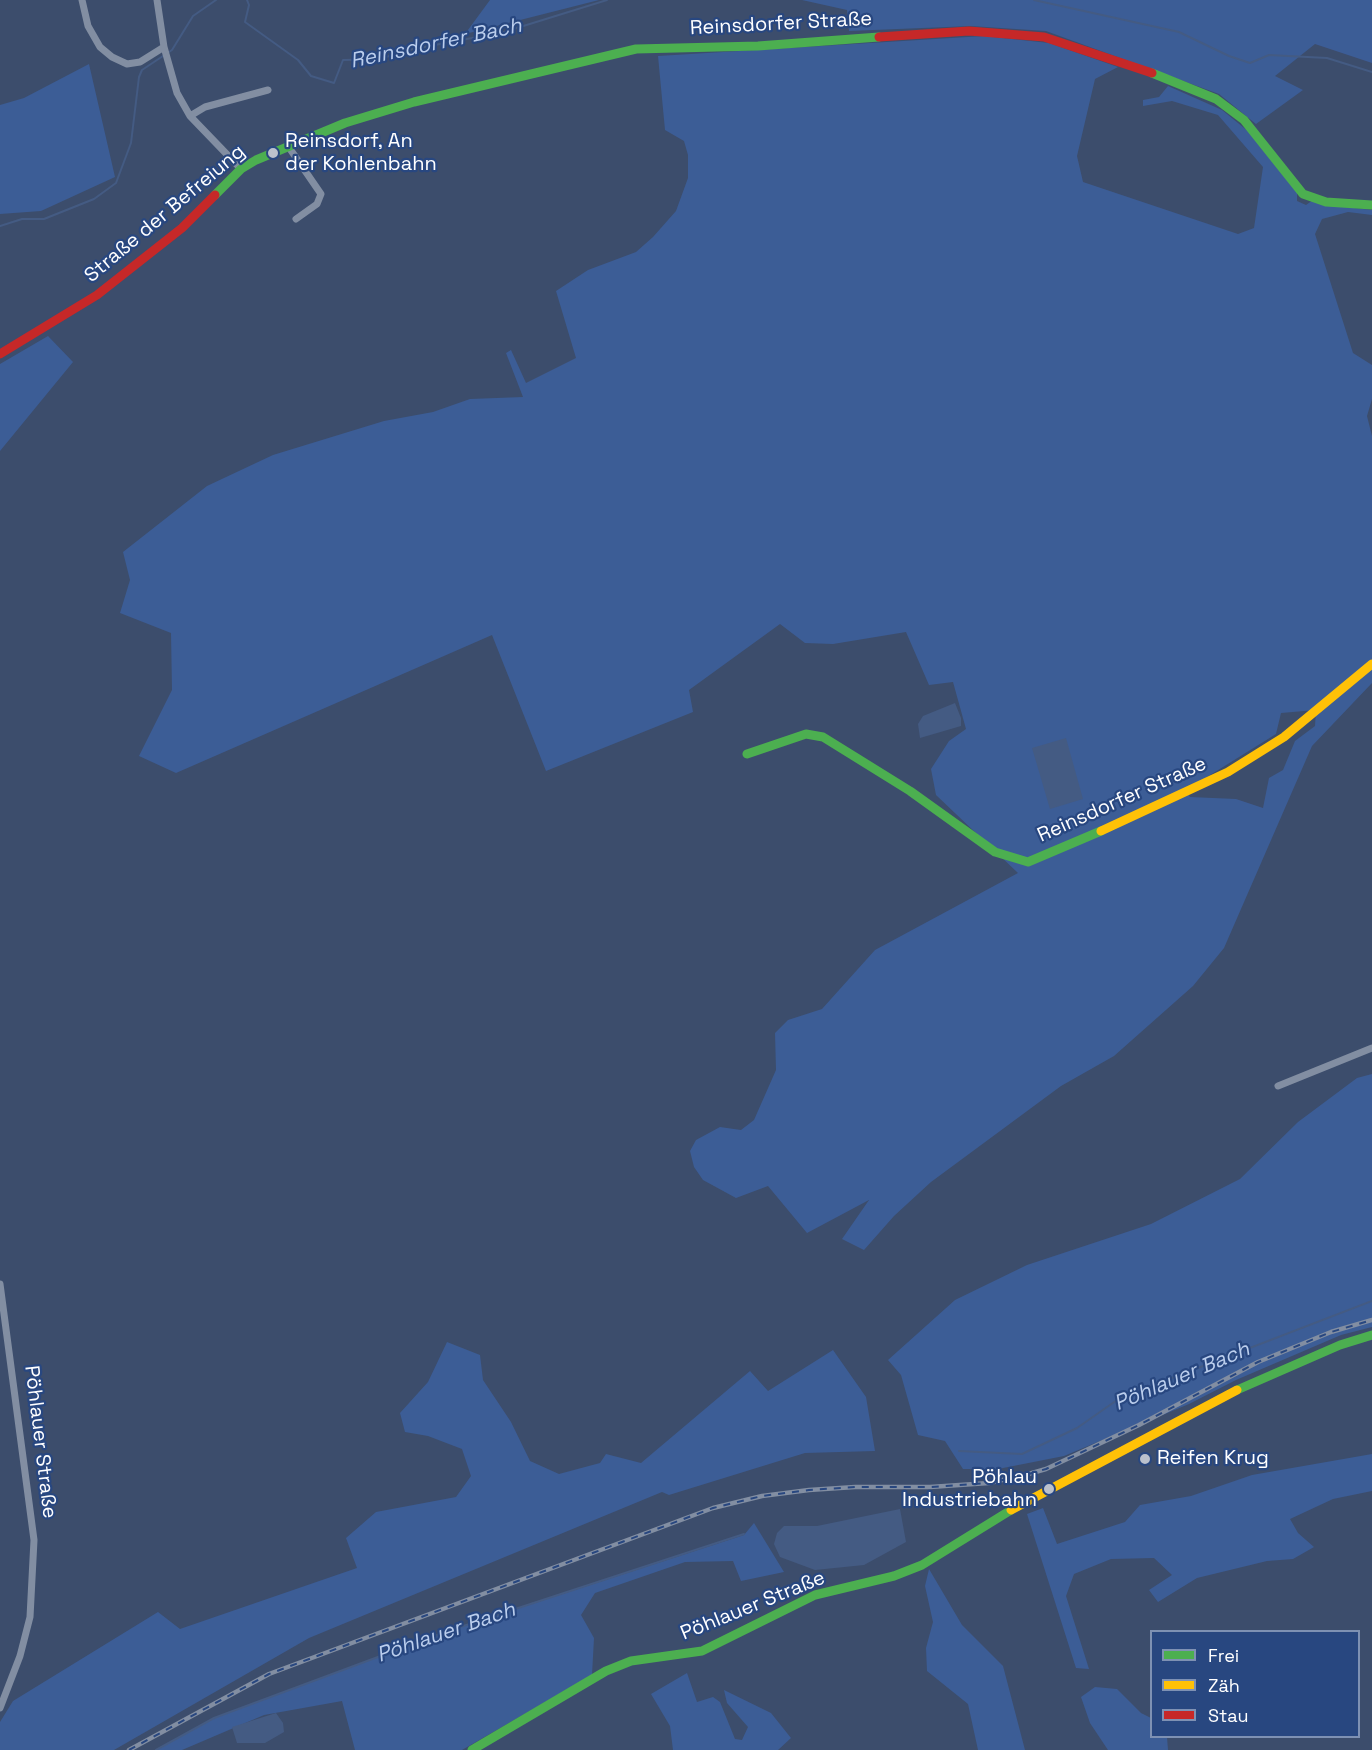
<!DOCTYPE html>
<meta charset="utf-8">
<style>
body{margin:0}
#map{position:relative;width:1372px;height:1750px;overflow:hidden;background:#3c4d6c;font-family:"Space Grotesk",sans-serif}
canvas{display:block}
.legend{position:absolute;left:1150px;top:1630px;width:210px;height:108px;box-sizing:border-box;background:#284780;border:2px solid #7e91b3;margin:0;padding:8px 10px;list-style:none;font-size:18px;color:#fff}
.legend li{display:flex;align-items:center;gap:12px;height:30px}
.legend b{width:30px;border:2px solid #7e91b3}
</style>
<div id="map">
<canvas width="1372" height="1750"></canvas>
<ul class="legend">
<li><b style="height:8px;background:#4caf50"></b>Frei</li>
<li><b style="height:8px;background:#ffc107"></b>Zäh</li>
<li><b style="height:8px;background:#c62828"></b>Stau</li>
</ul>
</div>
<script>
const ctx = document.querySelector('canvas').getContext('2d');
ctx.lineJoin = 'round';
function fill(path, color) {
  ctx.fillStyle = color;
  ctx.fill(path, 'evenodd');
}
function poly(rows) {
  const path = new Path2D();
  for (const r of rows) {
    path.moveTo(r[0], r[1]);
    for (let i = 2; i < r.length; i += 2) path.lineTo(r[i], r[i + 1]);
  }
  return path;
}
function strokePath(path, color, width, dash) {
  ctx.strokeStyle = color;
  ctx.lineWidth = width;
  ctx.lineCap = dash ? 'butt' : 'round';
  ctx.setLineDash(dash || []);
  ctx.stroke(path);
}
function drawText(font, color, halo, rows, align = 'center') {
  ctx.font = font + ' "Space Grotesk",sans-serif';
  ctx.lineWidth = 4.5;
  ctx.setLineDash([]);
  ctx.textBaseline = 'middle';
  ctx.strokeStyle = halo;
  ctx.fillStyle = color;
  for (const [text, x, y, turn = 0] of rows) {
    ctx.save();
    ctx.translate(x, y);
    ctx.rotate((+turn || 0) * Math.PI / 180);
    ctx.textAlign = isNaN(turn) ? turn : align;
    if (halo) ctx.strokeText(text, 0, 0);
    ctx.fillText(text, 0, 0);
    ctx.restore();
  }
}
fill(poly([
 [490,0,599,0,465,34],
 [802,0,1372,0,1372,63,1315,44,1275,76,1303,90,1256,124,1219,94,1046,31,971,26,849,31,847,10],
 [984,36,1049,43,1118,67,1095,79,1077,156,1083,182,1238,234,1254,228,1263,167,1218,115,1172,101,1143,106,1143,100,1159,97,1168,86,1222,110,1249,132,1297,192,1297,201,1306,205,1313,200,1327,205,1372,210,1372,215,1348,212,1322,219,1315,234,1353,353,1372,365,1372,399,1367,416,1372,436,1372,683,1312,746,1224,948,1193,986,1114,1056,1061,1086,931,1182,894,1216,864,1250,842,1239,869,1200,807,1233,768,1186,736,1198,703,1180,694,1167,690,1151,696,1140,720,1127,741,1130,754,1120,776,1070,775,1033,788,1020,822,1009,875,950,1018,873,936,795,931,769,949,741,966,729,953,682,929,685,906,632,833,644,805,643,780,624,689,690,693,712,546,771,492,635,176,773,139,756,172,690,171,633,120,613,130,580,123,552,207,486,273,455,384,421,433,412,470,399,523,397,506,353,511,350,526,383,576,358,556,291,588,270,636,252,653,237,676,211,688,178,688,155,684,141,665,130,658,56],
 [1316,710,1315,726,1295,741,1283,770,1269,778,1263,808,1236,799,1190,797,1186,790,1276,734,1281,713],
 [89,64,115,177,41,211,0,214,0,105,24,98],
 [48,336,73,362,0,451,0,364],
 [1372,1074,1372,1327,1341,1335,1236,1380,1189,1404,1064,1456,998,1469,963,1469,945,1441,918,1435,901,1375,888,1360,955,1300,1027,1265,1151,1224,1240,1179,1298,1122,1357,1078],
 [447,1342,480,1355,483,1380,511,1422,530,1461,559,1474,600,1463,606,1454,641,1463,750,1371,768,1391,833,1350,866,1397,875,1451,805,1453,669,1495,662,1492,309,1638,114,1750,0,1750,0,1722,13,1701,158,1612,180,1629,357,1568,346,1538,376,1512,456,1497,471,1476,462,1449,428,1436,405,1432,400,1413,428,1382],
 [1372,1454,1372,1491,1333,1499,1290,1519,1298,1533,1314,1547,1293,1559,1267,1561,1197,1578,1158,1602,1149,1590,1172,1575,1154,1558,1111,1559,1074,1574,1066,1596,1089,1669,1076,1668,1027,1514,1043,1508,1057,1544,1125,1522,1140,1505,1191,1496,1252,1475],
 [754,1523,784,1572,741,1581,733,1561,685,1562,595,1593,581,1615,594,1638,592,1675,462,1750,355,1750,342,1701,264,1715,182,1750,156,1750,214,1718,445,1632,744,1535],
 [929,1569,962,1625,1003,1666,1025,1750,978,1750,968,1704,927,1671,926,1648,933,1622,925,1586],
 [687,1673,697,1702,713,1697,720,1702,735,1739,742,1740,748,1727,727,1703,724,1690,771,1713,791,1738,778,1750,673,1750,670,1726,651,1694],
 [1095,1687,1117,1689,1141,1713,1151,1718,1152,1736,1167,1737,1168,1750,1108,1750,1090,1723,1081,1697]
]), '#3c5d96');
fill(poly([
 [955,703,961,718,961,726,920,738,918,724,923,716],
 [1066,738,1083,799,1050,809,1032,748],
 [900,1509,906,1542,864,1565,815,1570,780,1557,774,1544,777,1533,784,1526,817,1526],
 [276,1713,283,1723,284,1732,265,1743,237,1743,232,1727]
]), '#445b83');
strokePath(poly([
 [247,0,249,5,245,22,298,60,311,76,334,83,343,60,381,59,403,51,504,32,607,0],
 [1034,0,1179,32,1229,56,1250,63,1269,55,1327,58,1372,72],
 [0,226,22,219,44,219,94,199,116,183,131,143,139,77,142,70,172,50,193,16,216,0],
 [959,1451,1022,1454,1077,1428,1120,1398,1372,1301],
 [156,1750,214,1718,445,1632,744,1534]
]), '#445b83', 2);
strokePath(poly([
 [82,0,88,26,100,47,112,57,127,64,140,62,164,47],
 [157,0,164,47,177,93,190,116,241,169],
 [190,116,205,107,268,90],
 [288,146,321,194,317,204,296,219],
 [1278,1086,1372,1048],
 [0,1284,34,1540,30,1617,20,1656,0,1708]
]), '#828ea2', 7);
strokePath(poly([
 [1152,73,1216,99,1244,120,1303,194,1326,202,1372,205],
 [215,195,241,169,256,160,345,123,414,102,636,49,758,46,879,37],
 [747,754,806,734,823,737,910,791,995,852,1028,862,1101,831],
 [1237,1390,1340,1345,1372,1335],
 [472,1750,606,1671,631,1661,702,1651,815,1595,894,1576,922,1565,1011,1510]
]), '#4caf50', 9);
strokePath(poly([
 [1101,831,1228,772,1284,737,1372,664],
 [1011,1510,1237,1390]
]), '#ffc107', 9);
strokePath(poly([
 [879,37,969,31,1044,37,1152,73],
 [0,354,97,295,182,228,215,195]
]), '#c62828', 9);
const rail = poly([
 [129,1750,269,1674,713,1508,762,1496,809,1490,855,1487,930,1487,989,1483,1025,1475,1046,1469,1139,1425,1258,1362,1331,1332,1372,1320]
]);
strokePath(rail, '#828ea2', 4.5);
strokePath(rail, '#284780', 2, [7]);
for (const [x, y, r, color] of [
 [273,153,6,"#bbc1cc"],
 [1145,1459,6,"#bbc1cc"],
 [1049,1489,6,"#bbc1cc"]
]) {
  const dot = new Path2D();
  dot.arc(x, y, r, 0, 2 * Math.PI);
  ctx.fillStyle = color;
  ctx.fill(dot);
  strokePath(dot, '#284780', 2);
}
drawText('20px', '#fff', '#284780', [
 ["Reinsdorfer Straße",781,24,-3],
 ["Straße der Befreiung",165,214,-40],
 ["Reinsdorfer Straße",1122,800,-24],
 ["Pöhlauer Straße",40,1442,83],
 ["Pöhlauer Straße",753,1606,-22]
]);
drawText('20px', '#fff', '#284780', [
 ["Reinsdorf, An",285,142],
 ["der Kohlenbahn",285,165],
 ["Reifen Krug",1157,1459],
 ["Pöhlau",1037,1478,"right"],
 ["Industriebahn",1037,1501,"right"]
], 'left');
drawText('italic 21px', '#bbceed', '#284780', [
 ["Reinsdorfer Bach",436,44,-12],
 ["Pöhlauer Bach",1182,1377,-23],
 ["Pöhlauer Bach",446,1633,-19]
]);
</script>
